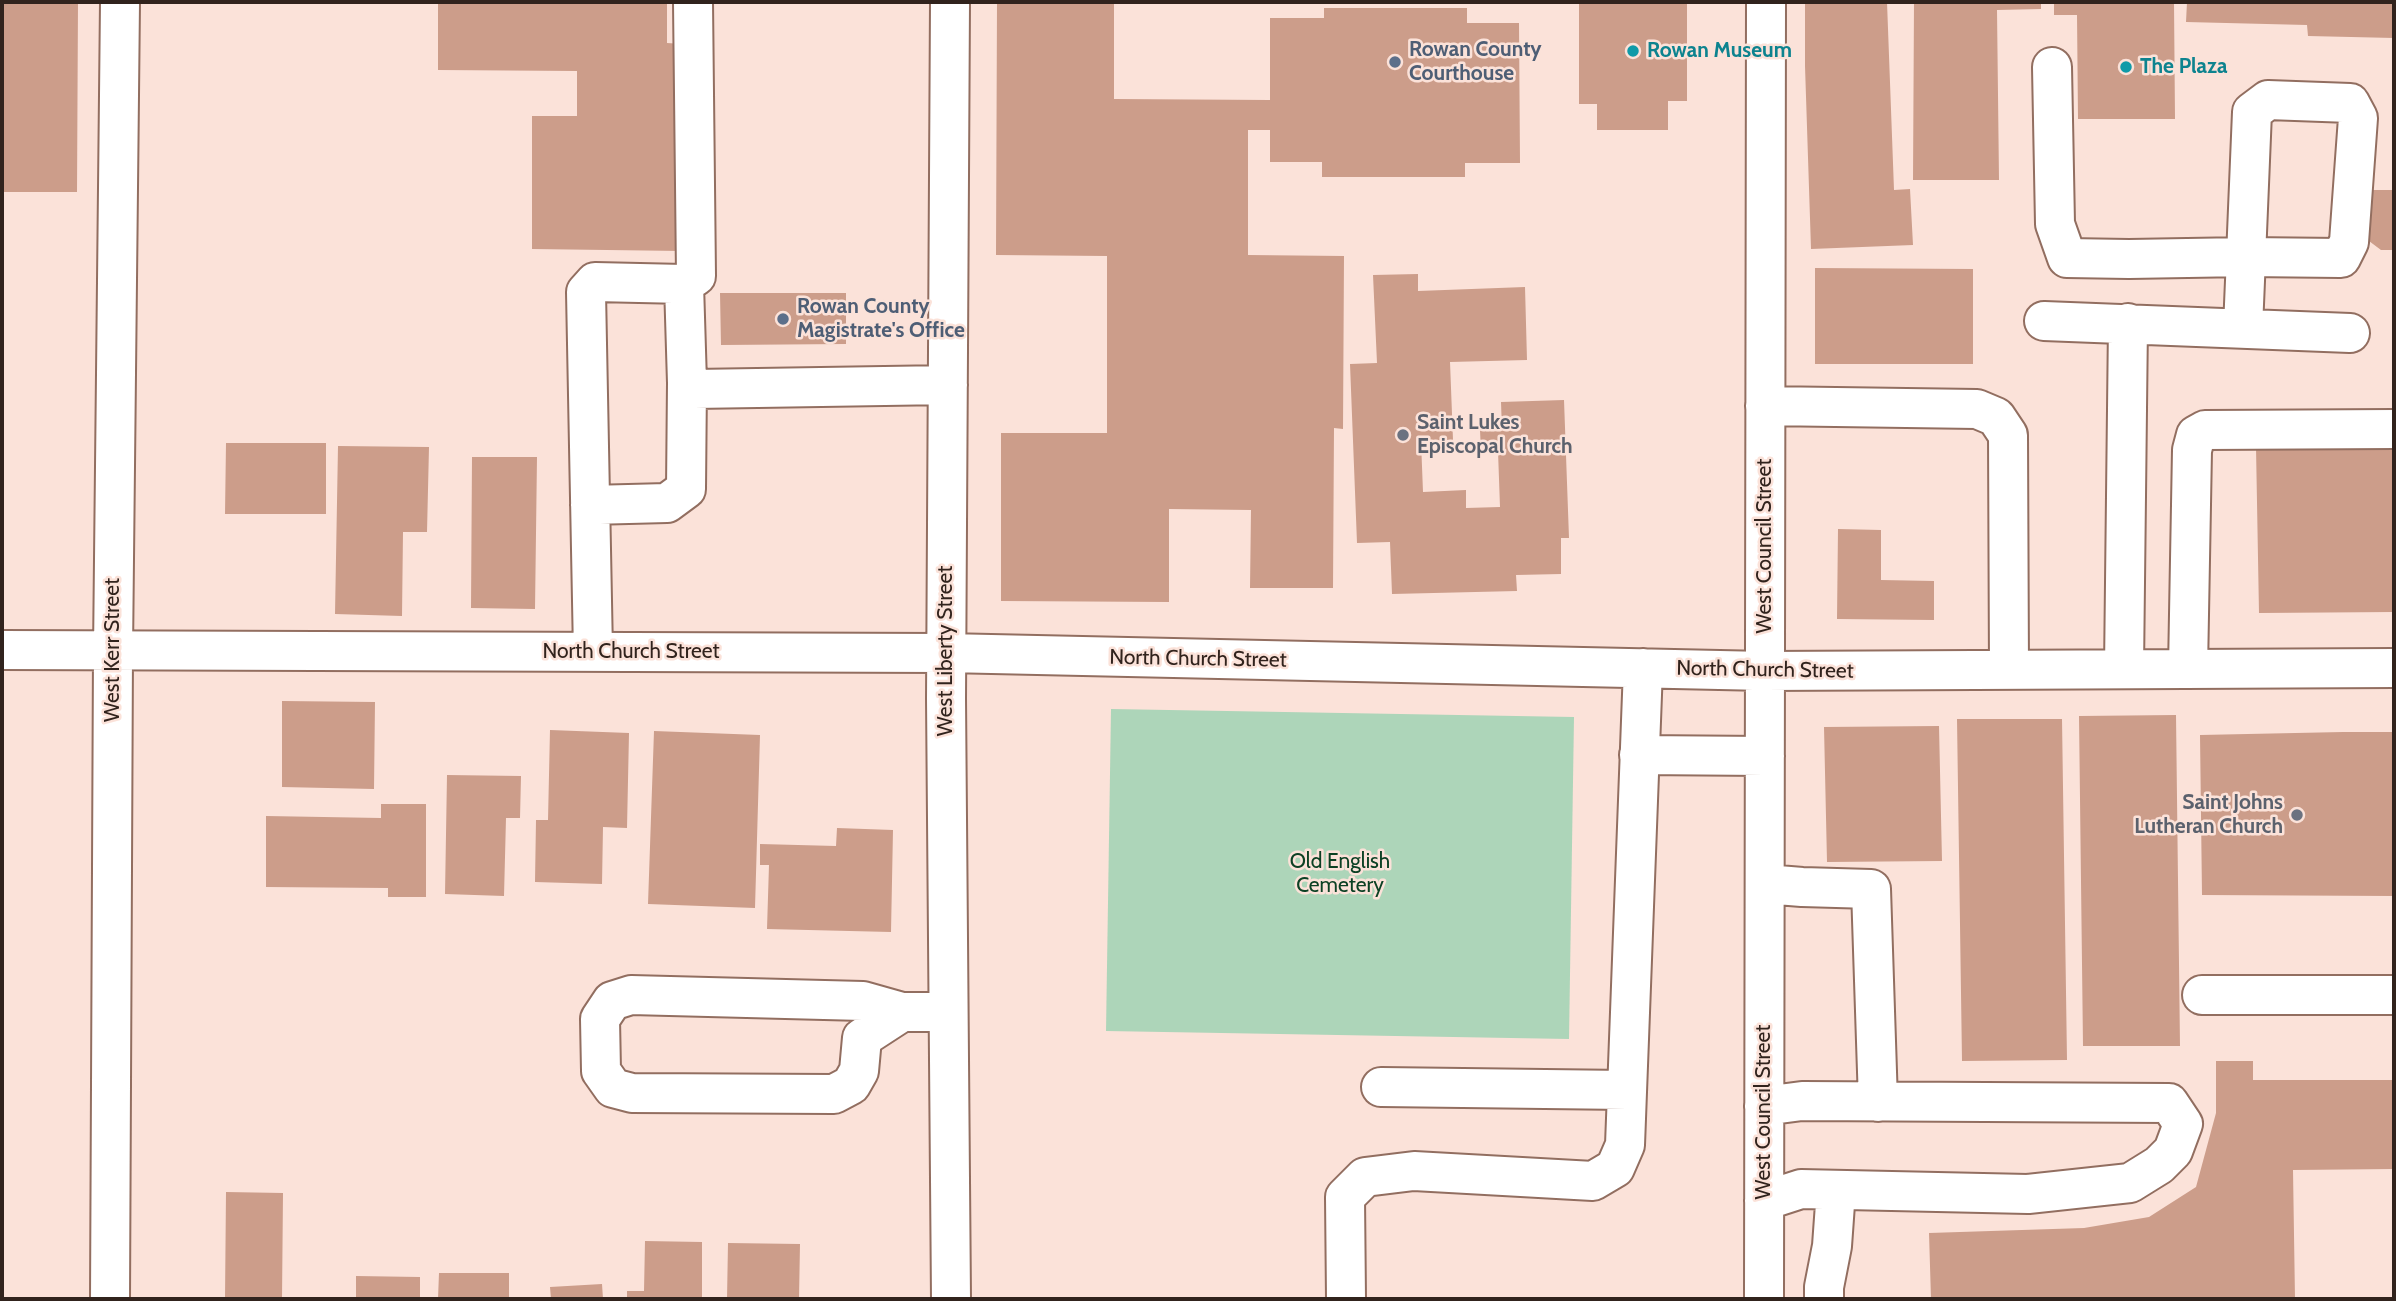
<!DOCTYPE html>
<style>
body{margin:0}
#map{position:relative;width:2396px;height:1301px;overflow:hidden;background:#fbe2d9;font-family:Cabin,sans-serif}
canvas{display:block}
.frame{position:absolute;inset:0;border:4px solid #31231d;pointer-events:none}
</style>
<div id="map">
<canvas width="2396" height="1301"></canvas>
<div class="frame"></div>
</div>
<script>
const ctx = document.querySelector('canvas').getContext('2d');
ctx.lineJoin = 'round';
function fill(path, color) {
  ctx.fillStyle = color;
  ctx.fill(path, 'evenodd');
}
function poly(rows) {
  const path = new Path2D();
  for (const r of rows) {
    path.moveTo(r[0], r[1]);
    for (let i = 2; i < r.length; i += 2) path.lineTo(r[i], r[i + 1]);
  }
  return path;
}
function strokePath(path, color, width, dash) {
  ctx.strokeStyle = color;
  ctx.lineWidth = width;
  ctx.lineCap = dash ? 'butt' : 'round';
  ctx.setLineDash(dash || []);
  ctx.stroke(path);
}
function drawText(font, color, halo, rows, align = 'center') {
  ctx.font = font + ' Cabin,sans-serif';
  ctx.lineWidth = 5;
  ctx.setLineDash([]);
  ctx.textBaseline = 'middle';
  ctx.strokeStyle = halo;
  ctx.fillStyle = color;
  for (const [text, x, y, turn = 0] of rows) {
    ctx.save();
    ctx.translate(x, y);
    ctx.rotate((+turn || 0) * Math.PI / 180);
    ctx.textAlign = isNaN(turn) ? turn : align;
    if (halo) ctx.strokeText(text, 0, 0);
    ctx.fillText(text, 0, 0);
    ctx.restore();
  }
}
fill(poly([
 [1111,709,1574,717,1569,1039,1106,1031]
]), '#add5b9');
fill(poly([
 [2,2,78,2,77,192,2,192],
 [438,2,667,2,667,43,683,44,682,251,532,249,532,116,577,116,577,71,438,70],
 [997,2,1114,2,1114,99,1270,100,1270,18,1324,18,1324,8,1467,8,1467,23,1519,23,1520,163,1465,163,1465,177,1322,177,1322,162,1270,162,1270,130,1248,130,1248,255,1344,256,1343,429,1334,428,1333,588,1250,588,1251,510,1169,509,1169,602,1001,601,1001,433,1107,433,1107,256,996,255],
 [1579,2,1687,2,1687,101,1668,101,1668,130,1597,130,1597,104,1579,104],
 [1805,2,1887,2,1894,190,1910,189,1913,245,1811,249,1805,66],
 [1914,2,2041,2,2041,9,1997,10,1999,180,1913,180],
 [2054,2,2174,2,2175,119,2078,119,2077,15,2054,15],
 [2187,2,2394,2,2394,38,2308,36,2307,25,2186,22],
 [2369,190,2394,190,2394,250,2381,250,2369,241],
 [1815,268,1973,269,1973,364,1815,364],
 [1418,274,1418,291,1525,287,1527,360,1450,362,1453,440,1421,441,1423,492,1466,490,1466,508,1500,507,1498,451,1481,452,1480,430,1502,430,1501,402,1564,400,1569,538,1561,538,1561,574,1516,575,1517,591,1392,594,1390,542,1357,543,1350,364,1377,363,1373,275],
 [720,293,846,293,846,344,721,345],
 [226,443,326,443,326,514,225,514],
 [338,446,429,447,427,532,403,532,402,616,335,614],
 [2256,447,2394,447,2394,612,2259,613],
 [472,457,537,457,535,609,471,608],
 [1838,529,1881,530,1881,580,1934,581,1934,620,1837,619],
 [282,701,375,702,374,789,282,787],
 [2176,715,2180,1046,2083,1046,2079,716],
 [1957,719,2062,719,2067,1060,1962,1061],
 [1939,726,1942,861,1827,862,1824,727],
 [550,730,629,733,627,828,603,827,602,884,535,882,536,820,548,820],
 [654,731,760,735,755,908,648,904],
 [2343,732,2394,732,2394,896,2202,895,2200,735],
 [447,775,521,776,520,818,506,818,504,896,445,894],
 [381,804,426,804,426,897,388,897,388,888,266,887,266,816,381,818],
 [837,828,893,830,891,932,767,929,769,865,760,865,760,844,836,846],
 [2216,1061,2253,1061,2253,1080,2394,1080,2394,1169,2293,1170,2295,1299,1931,1299,1929,1233,2084,1228,2149,1217,2196,1187,2216,1113],
 [226,1192,283,1193,282,1299,225,1299],
 [645,1241,702,1242,702,1299,627,1299,627,1291,644,1291],
 [728,1243,800,1244,799,1299,727,1299],
 [439,1273,509,1273,509,1299,438,1299],
 [356,1276,420,1277,420,1299,356,1299],
 [602,1284,603,1299,551,1299,550,1287]
]), '#cc9d8a');
const minor = poly([
 [950,2,946,698,951,1299],
 [2052,67,2055,224,2067,258,2129,259,2246,257,2341,258,2349,242,2358,118,2350,103,2268,100,2252,112,2246,257,2243,328],
 [2044,321,2350,333],
 [687,383,694,389,948,385],
 [1765,406,1977,409,1996,417,2008,435,2009,670],
 [590,505,667,503,686,489,687,383,684,284],
 [2,650,946,653,1765,671,2394,668],
 [593,652,586,292,595,282,684,284,696,276,693,2],
 [2124,669,2128,323],
 [2188,669,2192,450,2196,435,2205,430,2394,429],
 [1639,755,1765,756],
 [1765,884,1802,887,1871,889,1878,1102],
 [2202,995,2394,995],
 [902,1012,862,1038,859,1071,851,1085,834,1094,632,1093,613,1088,601,1071,600,1019,612,1001,631,995,863,1001,902,1012,948,1012],
 [1381,1087,1627,1090],
 [1764,1106,1802,1101,2169,1103,2183,1124,2173,1151,2159,1165,2130,1183,2028,1194,1801,1189,1764,1201],
 [110,1299,113,652,120,2],
 [1346,1299,1345,1197,1365,1177,1414,1171,1593,1181,1615,1168,1625,1145,1643,668],
 [1764,1299,1766,2],
 [1824,1299,1824,1287,1832,1246,1836,1190]
]);
strokePath(minor, '#926e60', 42);
strokePath(minor, '#fff', 38);
for (const [x, y, r, color] of [
 [1633,51,7,"#0f9aa8"],
 [1395,62,7,"#5c6f8a"],
 [2126,67,7,"#0f9aa8"],
 [783,319,7,"#5c6f8a"],
 [1403,435,7,"#6b7280"],
 [2297,815,7,"#6b7280"]
]) {
  const dot = new Path2D();
  dot.arc(x, y, r, 0, 2 * Math.PI);
  ctx.fillStyle = color;
  ctx.fill(dot);
  strokePath(dot, '#fbe2d9', 2.5);
}
drawText('bold 21px', '#4e5e75', '#fbe2d9', [
 ["Rowan County",1409,50],
 ["Courthouse",1409,74],
 ["Rowan County",797,307],
 ["Magistrate's Office",797,331]
], 'left');
drawText('bold 21px', '#0d838f', '#fbe2d9', [
 ["Rowan Museum",1647,51],
 ["The Plaza",2140,67]
], 'left');
drawText('bold 21px', '#5b616d', '#fbe2d9', [
 ["Saint Lukes",1417,423],
 ["Episcopal Church",1417,447],
 ["Saint Johns",2283,803,"right"],
 ["Lutheran Church",2283,827,"right"]
], 'left');
drawText('21px', '#31231d', '#fbe2d9', [
 ["West Council Street",1765,546,-90],
 ["West Kerr Street",113,650,-90],
 ["West Liberty Street",946,651,-90],
 ["North Church Street",631,652],
 ["North Church Street",1198,659,1],
 ["North Church Street",1765,670,1],
 ["West Council Street",1764,1112,-90]
]);
drawText('21px', '#0c4124', '#fbe2d9', [
 ["Old English",1340,862],
 ["Cemetery",1340,886]
]);
</script>
